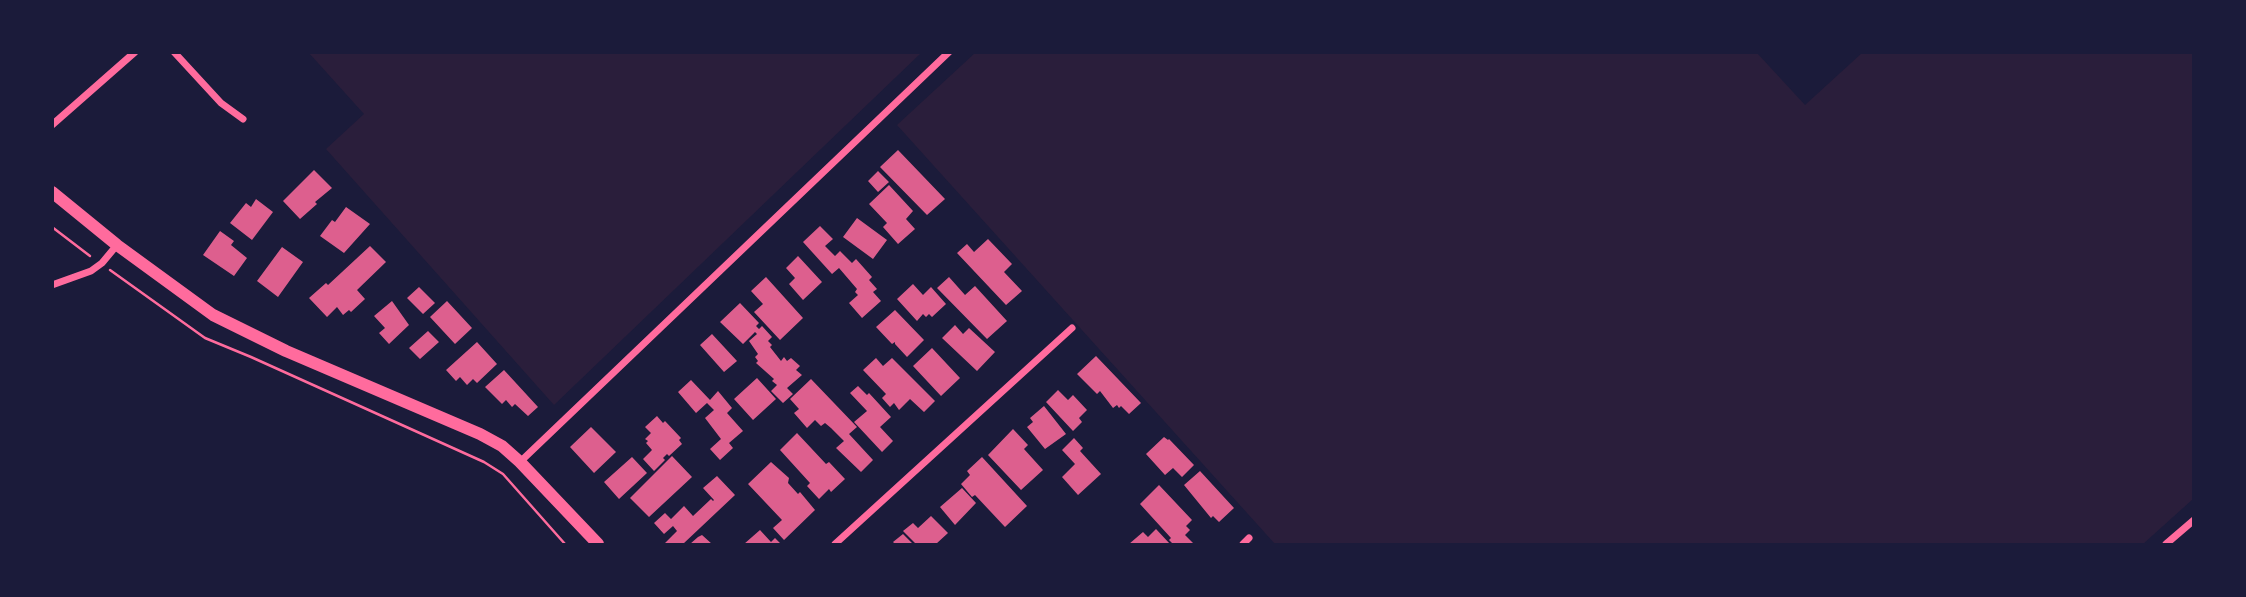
<!DOCTYPE html>
<style>
body{margin:0}
#map{position:relative;width:2246px;height:597px;overflow:hidden;background:#1b1b3a;font-family:"Asap Condensed",sans-serif}
canvas{display:block}
.frame{position:absolute;inset:0;border:54px solid #1b1b3a;pointer-events:none}
</style>
<div id="map">
<canvas width="2246" height="597"></canvas>
<div class="frame"></div>
</div>
<script>
const ctx = document.querySelector('canvas').getContext('2d');
ctx.lineJoin = 'round';
function fill(path, color) {
  ctx.fillStyle = color;
  ctx.fill(path, 'evenodd');
}
function poly(rows) {
  const path = new Path2D();
  for (const r of rows) {
    path.moveTo(r[0], r[1]);
    for (let i = 2; i < r.length; i += 2) path.lineTo(r[i], r[i + 1]);
  }
  return path;
}
function strokePath(path, color, width, dash) {
  ctx.strokeStyle = color;
  ctx.lineWidth = width;
  ctx.lineCap = dash ? 'butt' : 'round';
  ctx.setLineDash(dash || []);
  ctx.stroke(path);
}
fill(poly([
 [309,53,921,53,554,405,326,149,364,114],
 [975,53,1757,53,1805,105,1862,53,2193,53,2193,499,2143,544,1275,544,897,125]
]), '#2a1e3b');
fill(poly([
 [898,150,945,199,927,215,880,167],
 [314,170,332,188,315,202,317,204,300,219,283,201],
 [878,171,889,182,878,192,868,181],
 [889,185,913,211,906,219,915,229,898,244,883,227,887,223,869,204],
 [256,199,273,212,252,240,230,223,246,203,251,207],
 [346,207,370,224,344,253,320,236,332,220,335,222],
 [857,218,887,240,873,259,843,237],
 [820,226,833,239,825,246,835,256,840,251,852,263,856,259,872,277,869,280,877,289,873,292,881,301,862,318,849,303,858,295,855,292,857,289,839,268,832,274,803,242],
 [220,231,234,241,231,245,247,258,234,276,203,255],
 [988,239,1012,264,1004,272,1022,291,1006,305,957,253,967,244,974,252],
 [370,246,386,262,357,290,365,299,351,312,349,310,343,315,337,307,327,317,309,298,326,283,328,285],
 [282,247,303,262,278,297,257,281],
 [798,256,822,282,803,300,789,284,795,278,786,268],
 [766,277,803,318,780,340,754,312,763,304,751,291],
 [949,277,965,295,975,286,1007,321,987,339,937,288],
 [913,284,923,295,931,287,946,304,932,317,929,314,926,317,923,314,917,321,897,299],
 [419,287,435,303,423,314,407,298],
 [392,301,409,325,389,344,379,333,385,328,374,316],
 [447,301,472,328,455,344,430,317],
 [740,303,759,323,756,326,759,329,762,326,772,337,768,341,772,345,770,347,781,361,784,357,787,361,791,358,800,366,796,370,802,375,787,388,793,394,783,403,771,391,777,385,772,381,774,379,756,363,758,361,755,357,758,354,749,341,757,334,755,332,743,344,720,322],
 [895,310,924,340,907,357,895,344,895,342,892,344,876,327],
 [955,325,963,334,969,328,995,352,977,371,942,338],
 [428,331,439,342,420,359,409,348],
 [712,334,737,361,724,372,700,345],
 [477,342,497,364,477,383,473,379,467,385,460,377,456,381,446,370],
 [932,348,960,378,941,396,913,366],
 [1096,356,1141,403,1129,414,1121,406,1119,408,1117,405,1113,408,1100,391,1097,394,1077,374],
 [876,358,883,366,892,358,935,401,924,412,910,399,899,410,894,403,890,407,882,398,886,394,863,370],
 [504,370,538,407,528,416,515,404,512,407,506,400,502,404,485,387],
 [757,378,776,399,753,420,734,399],
 [811,379,857,427,849,434,873,460,861,472,836,448,844,441,831,428,825,423,821,426,815,420,807,428,794,413,799,409,790,399],
 [691,380,710,400,718,391,732,408,727,413,743,431,729,443,733,448,720,460,710,449,721,439,705,418,714,410,707,403,696,413,678,392],
 [858,386,867,395,869,393,891,417,880,427,893,441,882,452,854,422,867,411,850,393],
 [1058,390,1068,400,1073,395,1087,410,1079,418,1082,422,1073,431,1046,402],
 [1044,406,1066,434,1045,449,1027,427,1033,422,1030,418],
 [657,416,663,423,665,421,681,438,679,440,682,444,669,456,667,454,663,458,665,460,654,471,643,459,652,450,646,443,648,441,645,439,651,433,645,427],
 [591,427,616,452,594,473,570,447],
 [1013,429,1028,445,1024,449,1043,470,1021,490,988,455],
 [797,433,826,464,829,462,845,479,831,492,829,489,819,499,807,486,810,483,780,450],
 [1164,437,1168,440,1169,439,1194,465,1182,477,1173,468,1165,475,1146,454],
 [1074,438,1083,448,1080,451,1101,474,1078,495,1062,477,1075,464,1062,450],
 [672,456,692,477,649,517,630,498],
 [632,457,647,473,619,499,604,482],
 [982,457,1027,506,1005,527,975,495,972,497,961,484,970,475,967,471],
 [771,462,789,478,788,483,798,494,800,492,815,510,784,540,773,528,782,520,748,484],
 [1200,471,1234,508,1219,522,1213,516,1211,518,1184,485],
 [717,476,735,495,683,544,667,544,665,543,677,531,673,526,664,534,654,523,665,513,671,519,684,506,693,516,711,499,713,501,714,500,703,488],
 [1159,485,1192,520,1186,526,1190,530,1185,535,1193,543,1191,544,1173,544,1169,540,1171,538,1140,504],
 [962,488,976,503,955,525,940,507],
 [931,516,948,533,936,544,916,544,903,531,913,523,918,528],
 [1156,529,1170,544,1129,544,1143,532,1148,537],
 [760,530,771,542,775,538,781,544,744,544],
 [903,534,913,544,895,544,893,542],
 [702,535,712,544,690,544,698,537]
]), '#dd5f8e');
strokePath(poly([
 [52,227,90,256],
 [110,270,205,338,251,357,484,462,503,474,565,544]
]), '#ff6b9d', 2.5);
strokePath(poly([
 [174,52,221,103,243,119],
 [52,125,135,52],
 [52,285,91,271,102,263,117,245],
 [520,462,949,52],
 [835,544,1072,328],
 [1243,544,1249,538],
 [2166,544,2194,520]
]), '#ff6b9d', 7);
strokePath(poly([
 [52,192,117,245,213,315,286,351,480,434,502,446,520,462,598,544]
]), '#ff6b9d', 12);
</script>
